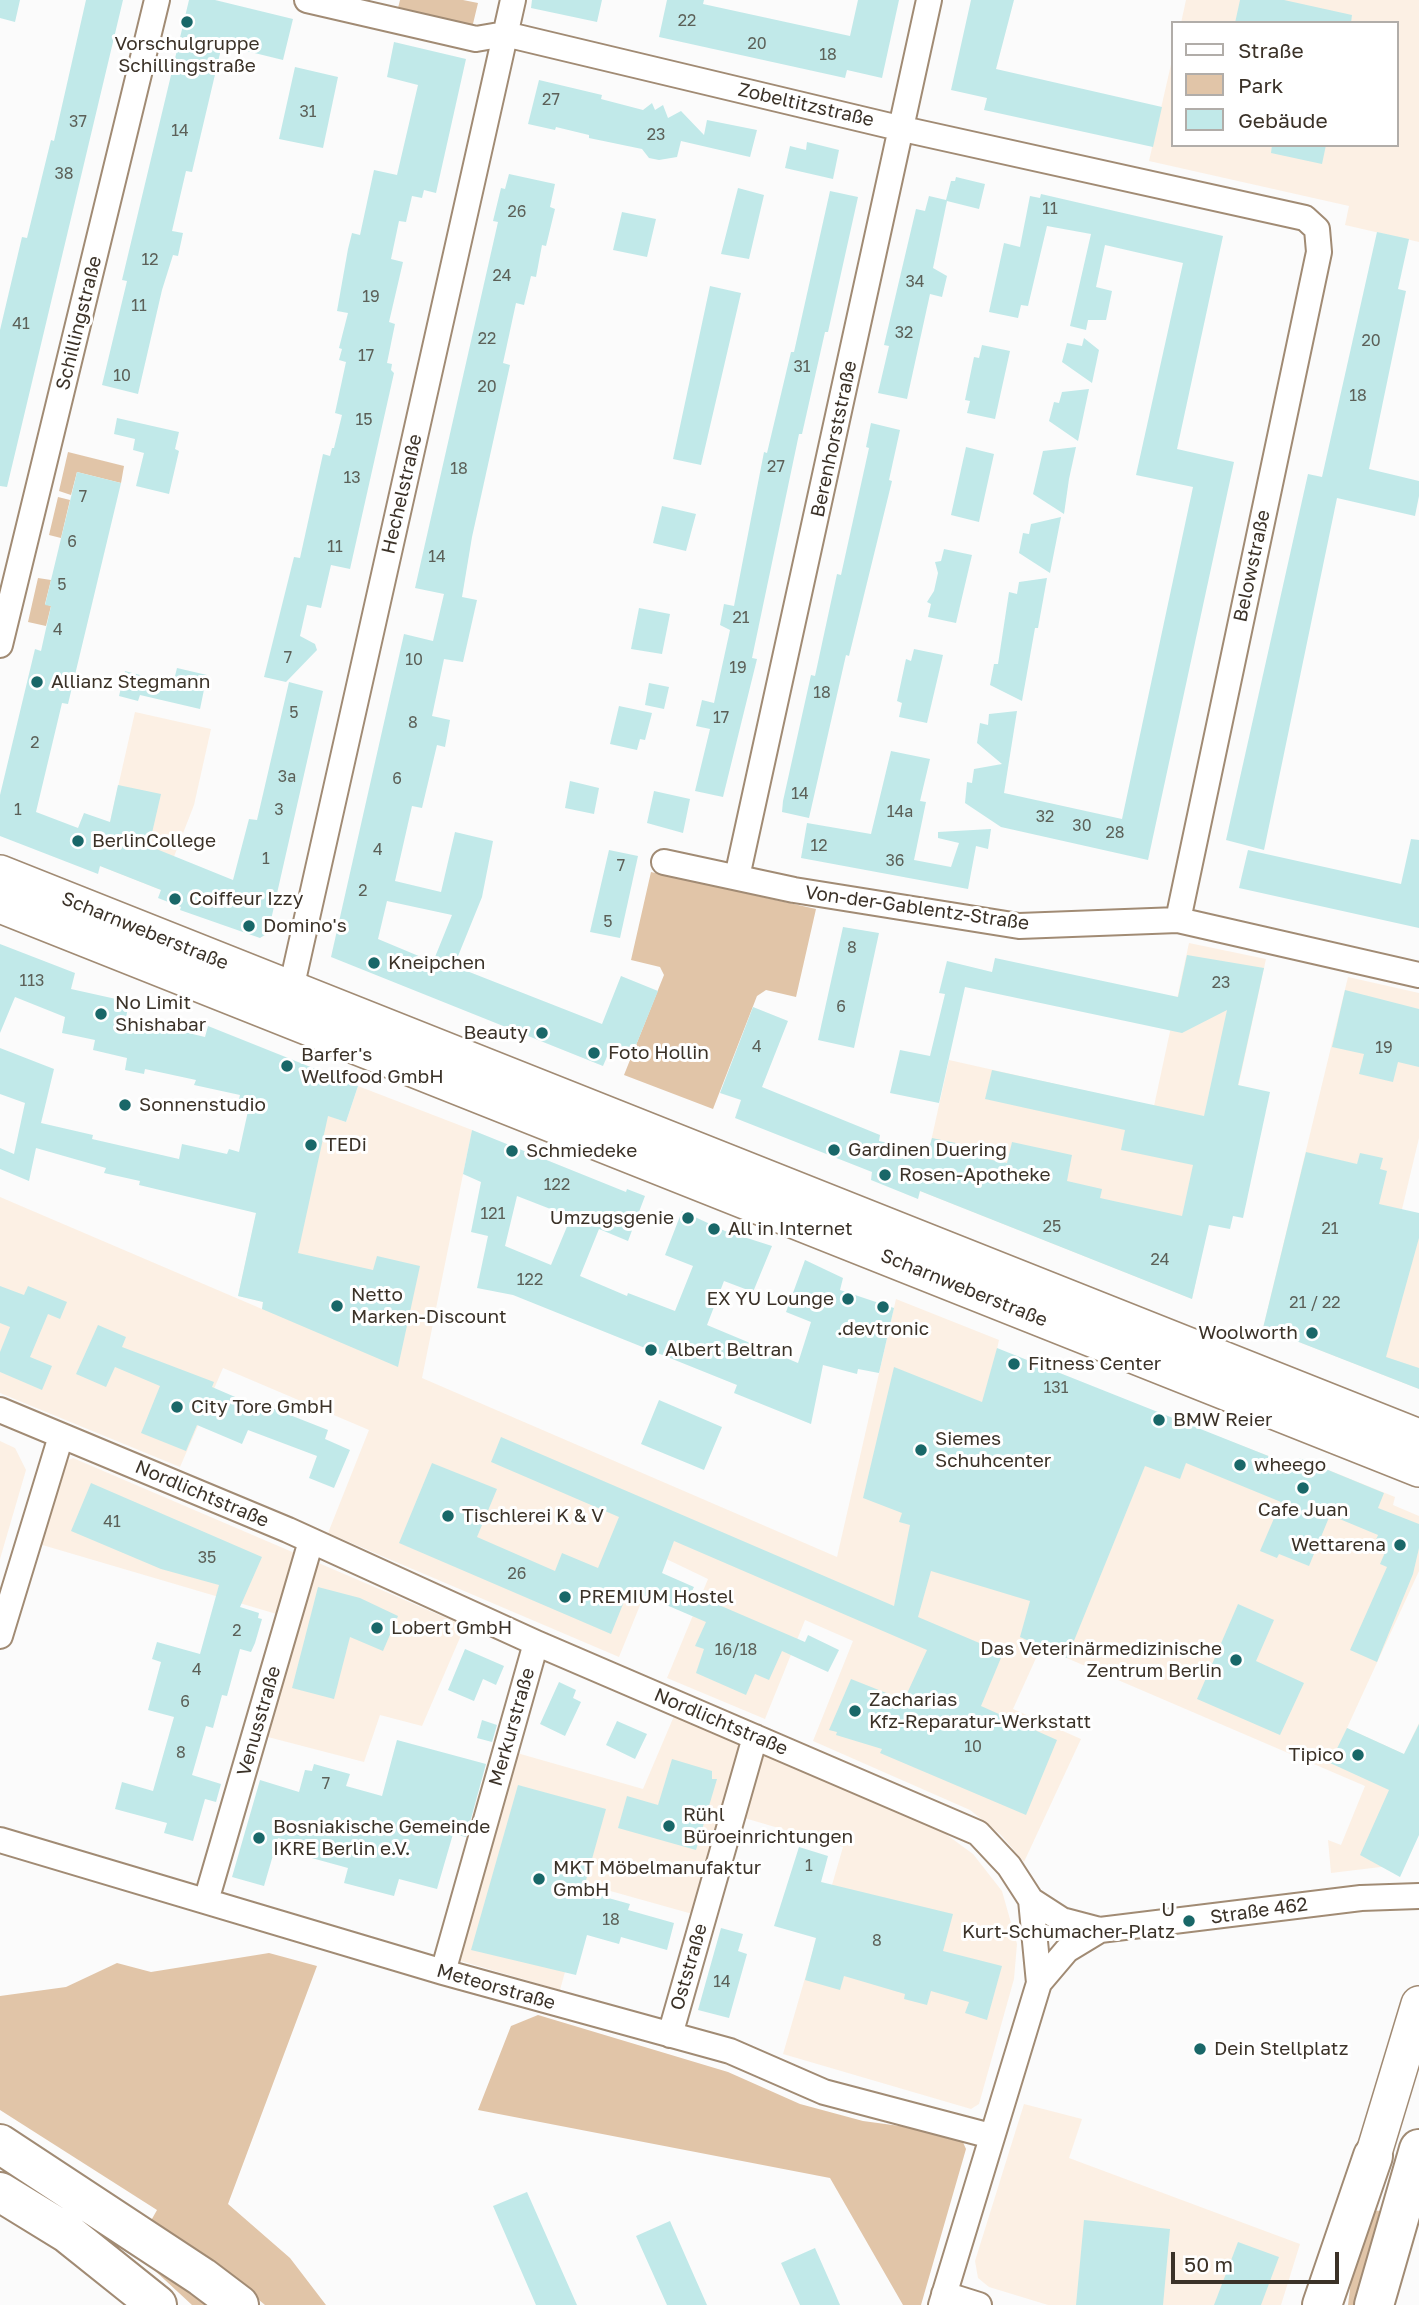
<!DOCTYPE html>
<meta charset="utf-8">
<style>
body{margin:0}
#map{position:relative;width:1419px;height:2305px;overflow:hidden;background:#fbfbfb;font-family:"Golos Text",sans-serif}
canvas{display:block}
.legend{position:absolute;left:1171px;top:21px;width:228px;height:126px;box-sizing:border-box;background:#fff;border:2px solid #b1ada9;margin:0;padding:9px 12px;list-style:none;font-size:21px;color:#3b3228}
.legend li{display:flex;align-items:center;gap:14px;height:35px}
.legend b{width:35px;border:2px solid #b1ada9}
.scale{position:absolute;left:1171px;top:2252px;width:168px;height:32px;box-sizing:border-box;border:4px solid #3b3228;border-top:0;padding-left:9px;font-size:21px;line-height:24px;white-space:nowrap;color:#3b3228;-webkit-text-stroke:5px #fff;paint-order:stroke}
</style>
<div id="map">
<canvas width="1419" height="2305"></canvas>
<ul class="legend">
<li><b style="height:9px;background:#fff"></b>Straße</li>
<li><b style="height:19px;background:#e1c5a8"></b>Park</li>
<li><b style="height:19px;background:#c1e9e9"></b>Gebäude</li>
</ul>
<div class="scale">50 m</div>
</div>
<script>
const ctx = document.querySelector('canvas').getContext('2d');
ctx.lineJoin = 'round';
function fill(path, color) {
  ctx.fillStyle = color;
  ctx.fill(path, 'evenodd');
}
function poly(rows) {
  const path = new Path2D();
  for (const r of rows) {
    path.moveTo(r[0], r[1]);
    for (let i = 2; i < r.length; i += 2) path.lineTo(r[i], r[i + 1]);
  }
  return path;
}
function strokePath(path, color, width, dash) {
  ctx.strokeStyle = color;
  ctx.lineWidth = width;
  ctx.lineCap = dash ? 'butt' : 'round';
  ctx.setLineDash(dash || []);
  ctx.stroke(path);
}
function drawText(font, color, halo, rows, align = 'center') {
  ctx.font = font + ' "Golos Text",sans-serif';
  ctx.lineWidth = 6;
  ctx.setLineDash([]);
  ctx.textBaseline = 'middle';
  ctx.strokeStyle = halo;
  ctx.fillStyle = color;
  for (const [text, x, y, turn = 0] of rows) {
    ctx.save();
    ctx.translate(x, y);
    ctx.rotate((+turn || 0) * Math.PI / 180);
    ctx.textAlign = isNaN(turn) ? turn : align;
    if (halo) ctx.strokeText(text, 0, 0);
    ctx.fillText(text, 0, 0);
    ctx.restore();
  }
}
fill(poly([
 [1186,0,1419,0,1419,242,1345,225,1349,206,1149,161,1172,60,1172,145,1396,145,1396,23,1181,23],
 [135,712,211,729,194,805,161,890,100,866],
 [1189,943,1266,959,1192,1299,920,1191,949,1060,1154,1106],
 [1348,977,1419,993,1419,1138,1398,1226,1419,1232,1419,1389,1263,1328],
 [358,1086,472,1130,422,1378,837,1557,896,1299,999,1340,997,1349,1209,1433,1295,1466,1299,1458,1395,1497,1393,1505,1419,1516,1419,1571,1347,1728,1404,1754,1419,1723,1419,1816,1389,1866,1331,1873,1328,1840,1341,1845,1365,1786,1041,1647,1013,1709,1081,1739,1024,1862,1001,1835,970,1810,813,1741,853,1641,805,1620,765,1719,667,1678,708,1579,660,1556,619,1657,328,1533,369,1430,223,1368,180,1467,0,1393,0,1197,262,1309,263,1302,238,1296,256,1215,307,1108,346,1122],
 [0,1441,15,1448,26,1470,0,1559],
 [73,1458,297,1554,280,1615,39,1544,63,1463],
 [314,1561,465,1626,422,1726,380,1715,364,1762,264,1736],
 [674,1716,745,1747,696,1915,589,1885,560,1990,454,1959,517,1753,643,1789],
 [759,1753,943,1832,973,1854,1002,1891,1017,1944,1014,1979,979,2104,971,2109,783,2054,843,1847,741,1817],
 [1024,2104,1082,2119,1069,2158,1300,2244,1281,2305,1048,2305,989,2287,978,2278,975,2261]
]), '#fcf0e4');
fill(poly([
 [400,0,463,0,478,3,472,28,397,12],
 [68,452,124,466,121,483,77,472,71,495,59,491],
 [58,497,70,500,61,538,49,535],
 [38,578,51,580,45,604,51,606,46,626,28,622],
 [651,872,816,909,796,997,766,990,757,996,713,1109,624,1075,664,975,660,967,631,960],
 [269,1953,317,1966,228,2204,290,2258,326,2305,265,2305,240,2284,148,2226,157,2210,0,2110,0,1996,66,1987,117,1963,151,1972],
 [538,2015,728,2072,800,2104,863,2121,922,2129,962,2140,966,2149,921,2305,903,2305,830,2178,478,2110,511,2026],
 [1367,2210,1382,2211,1355,2305,1348,2305,1353,2265],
 [139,2256,220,2305,192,2305]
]), '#e1c5a8');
fill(poly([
 [0,0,20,0,15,22,0,18],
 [86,0,123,0,7,487,0,486,0,330,22,237,27,238,51,140,54,141],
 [189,0,215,0,293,19,283,60,222,45,192,172,186,171,172,231,183,233,178,256,173,255,162,290,138,394,102,385,127,281,122,280],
 [532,0,602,0,597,22,531,8],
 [667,0,704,0,703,4,850,36,858,0,899,0,882,78,847,70,845,78,659,37],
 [971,0,1014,0,996,69,1162,107,1153,147,984,110,987,98,951,90],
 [1240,0,1284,0,1352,15,1351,23,1235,23],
 [394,42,466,59,436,193,424,190,422,198,412,196,406,222,399,221,391,259,403,262,389,322,395,324,387,363,392,364,391,370,394,373,350,569,331,565,321,608,307,605,300,636,315,644,317,650,286,682,264,677,294,557,300,558,323,454,330,456,332,448,334,448,342,415,335,413,346,362,339,360,342,349,339,348,348,313,337,311,348,249,352,233,360,235,374,170,397,175,418,85,387,77],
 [295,67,338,77,323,148,279,139],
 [539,80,602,95,601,99,643,110,652,103,655,110,663,105,668,118,681,111,704,135,707,120,757,130,750,157,681,141,677,157,659,160,649,158,642,149,589,138,589,135,556,127,555,130,528,124],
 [807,142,839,150,833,179,785,168,790,146,806,150],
 [1272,145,1326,145,1322,164,1271,153],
 [509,174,555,184,550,207,555,209,546,246,542,245,536,277,531,276,524,305,516,303,503,363,510,365,472,537,462,597,477,600,463,662,444,659,432,716,450,720,445,747,437,745,422,808,412,806,395,881,441,892,455,832,493,841,482,897,454,966,602,1024,621,976,658,991,630,1060,609,1052,603,1066,331,957,404,634,433,641,444,594,415,588,498,222,493,221,501,188,505,189],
 [387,901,452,915,433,962,378,939],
 [956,177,985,184,979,209,947,201,933,268,947,276,942,297,930,294,907,399,878,393,889,346,884,345,916,209,925,211,929,196,946,200,951,181,955,181],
 [738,188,764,195,749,259,721,254],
 [830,191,858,197,828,332,825,332,802,434,799,434,752,658,757,659,723,797,695,791,710,729,696,726,702,700,714,703,730,630,720,625,724,604,734,606,764,452,767,453,791,352,794,352],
 [1041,194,1223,236,1177,449,1234,462,1148,860,1001,827,965,803,967,782,972,783,974,769,1002,764,977,743,980,723,988,725,989,714,1017,711,1004,793,1122,819,1193,487,1136,475,1183,263,1105,245,1096,287,1112,291,1106,320,1088,320,1086,330,1070,326,1091,234,1047,226,1028,306,1021,305,1018,318,989,312,1004,243,1020,247,1030,196,1040,198],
 [622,212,656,219,647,257,613,250],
 [1377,232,1409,239,1398,289,1406,291,1369,469,1419,481,1419,496,1415,516,1337,498,1264,850,1226,840,1308,474,1322,477],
 [710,286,741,293,701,465,673,459],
 [1084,338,1099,350,1092,383,1062,362,1067,343,1082,346],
 [982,345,1010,351,995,419,967,413,970,401,965,400,974,357,979,358],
 [1089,389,1078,441,1049,421,1054,402,1059,403,1062,392],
 [117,418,179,432,175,449,179,451,169,494,136,486,144,453,133,450,135,439,114,434],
 [871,423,900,430,889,480,892,481,849,656,846,655,809,818,782,812,783,801,811,675,815,676,837,574,841,575,869,448,866,447],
 [966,447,994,454,979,522,951,515],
 [1076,447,1069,479,1064,514,1033,494,1043,451],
 [77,472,121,483,68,704,62,703,36,812,78,828,84,813,110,822,118,785,161,794,149,846,233,880,249,819,257,820,289,682,323,691,268,933,260,938,180,910,181,907,158,898,161,890,100,866,98,874,0,836,0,795,35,649,41,651,51,606,45,605],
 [662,506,696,514,686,551,653,543],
 [1061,517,1050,573,1019,553,1023,533,1029,534,1031,524],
 [944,549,972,555,956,623,928,617,931,604,927,602,934,591,938,573,935,562,941,561],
 [1047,578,1038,628,1035,628,1022,701,990,685,994,664,998,664,1009,592,1017,594,1019,582],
 [639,608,670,614,662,654,631,649],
 [914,649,943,655,927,723,899,717,902,703,897,701,906,659,911,661],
 [177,668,207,675,200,709,140,695,138,701,119,696,125,671,173,684],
 [649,683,669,687,664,709,645,705],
 [619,706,652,713,645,740,640,739,637,750,610,744],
 [891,751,930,759,920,801,926,802,914,860,951,867,959,843,938,838,938,832,991,829,988,849,976,846,968,889,801,858,807,823,871,834],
 [570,781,599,788,594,814,565,808],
 [654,791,690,799,683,833,647,823],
 [1411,839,1419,840,1419,928,1239,888,1248,850,1401,884],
 [609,850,638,856,620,938,590,932],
 [843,927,879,933,854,1048,818,1040],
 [0,944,75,973,71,989,116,999,115,1004,128,1007,126,1018,205,1037,208,1026,358,1086,346,1122,328,1116,298,1253,373,1270,377,1256,420,1266,398,1367,262,1309,263,1302,238,1296,256,1213,139,1185,140,1181,104,1173,106,1168,36,1148,29,1181,0,1169,0,1148,14,1154,25,1103,0,1094,0,1048,54,1069,41,1123,93,1135,92,1139,179,1159,182,1144,227,1154,229,1149,239,1152,250,1102,239,1099,240,1095,194,1085,196,1080,145,1069,144,1074,125,1070,127,1058,93,1050,95,1040,62,1033,65,1017,15,997,0,1033],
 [1187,955,1264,968,1238,1085,1270,1092,1243,1218,1233,1216,1230,1229,1209,1225,1192,1299,920,1191,918,1199,871,1180,872,1172,735,1118,741,1100,720,1093,753,1007,788,1021,762,1087,880,1135,879,1141,928,1152,932,1138,965,1145,963,1154,1007,1163,1012,1142,1072,1155,1067,1181,1102,1189,1100,1198,1182,1216,1193,1165,1121,1150,1125,1130,985,1099,992,1070,1204,1116,1227,1010,1182,1033,965,987,939,1103,890,1093,900,1050,930,1056,945,994,939,993,947,961,992,972,995,958,1178,997],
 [1345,990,1419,1009,1419,1067,1398,1062,1393,1082,1359,1074,1364,1054,1332,1047],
 [472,1130,626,1192,627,1189,645,1196,628,1241,599,1229,580,1276,627,1296,628,1293,675,1311,693,1266,665,1255,682,1211,725,1231,772,1246,753,1292,724,1281,707,1325,798,1363,811,1322,786,1312,805,1260,843,1278,840,1290,894,1308,879,1373,858,1369,857,1374,823,1365,811,1424,734,1393,737,1385,513,1295,477,1288,488,1236,471,1232,481,1182,463,1174],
 [517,1196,571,1217,551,1265,505,1246],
 [1306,1152,1357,1164,1360,1153,1383,1158,1380,1169,1387,1171,1379,1204,1419,1213,1419,1238,1386,1357,1419,1368,1419,1389,1263,1328],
 [0,1286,24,1295,28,1286,67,1302,60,1319,48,1314,30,1357,52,1366,42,1390,0,1372,0,1352,10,1327,0,1323],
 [98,1325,126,1337,122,1347,214,1382,212,1387,270,1412,272,1408,328,1430,325,1439,350,1450,334,1488,309,1478,317,1456,248,1430,242,1444,197,1425,186,1451,141,1433,160,1386,115,1367,106,1387,76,1374],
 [997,1348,1296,1467,1299,1458,1384,1493,1378,1508,1419,1524,1419,1548,1413,1574,1377,1662,1350,1650,1387,1567,1380,1564,1387,1548,1375,1542,1378,1535,1330,1515,1309,1566,1279,1554,1277,1558,1260,1551,1281,1502,1186,1463,1180,1479,1145,1466,1067,1658,1020,1637,1030,1601,931,1571,918,1617,1003,1653,981,1706,1057,1740,1026,1815,880,1753,882,1749,836,1735,837,1732,829,1730,851,1679,904,1700,927,1650,674,1541,662,1573,694,1587,691,1593,805,1642,808,1635,839,1650,828,1672,782,1651,769,1680,755,1674,746,1695,696,1673,704,1649,695,1646,706,1622,629,1589,611,1634,399,1543,432,1463,497,1489,477,1537,555,1571,562,1553,598,1568,619,1517,491,1462,501,1437,894,1606,910,1525,899,1522,902,1513,863,1498,894,1367,982,1402],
 [659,1400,722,1427,704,1470,641,1444],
 [91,1483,262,1557,240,1607,259,1613,258,1618,262,1619,255,1643,251,1652,240,1649,227,1696,222,1695,213,1728,206,1726,192,1775,221,1784,216,1802,205,1799,193,1841,164,1833,167,1823,115,1809,122,1782,153,1791,174,1717,148,1710,161,1662,152,1659,157,1642,200,1654,219,1585,161,1569,71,1531],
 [318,1587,360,1598,398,1616,383,1651,350,1637,334,1699,292,1688],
 [1238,1604,1274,1620,1256,1661,1304,1683,1280,1735,1197,1699],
 [465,1649,504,1666,496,1685,483,1679,474,1701,448,1690],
 [559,1682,576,1690,573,1698,581,1702,565,1736,540,1724],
 [482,1720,497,1725,492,1742,477,1738],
 [617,1721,647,1734,635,1759,606,1745],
 [1419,1724,1419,1835,1400,1877,1360,1855,1389,1790,1330,1763,1347,1728,1404,1754],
 [397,1740,486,1764,466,1837,453,1834,437,1889,399,1879,394,1896,344,1883,348,1868,308,1857,310,1846,278,1838,264,1886,232,1877,260,1780,299,1792,305,1770,312,1771,314,1764,350,1774,346,1786,382,1796],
 [672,1759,712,1771,712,1779,717,1779,696,1850,618,1828,627,1796,658,1805],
 [518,1785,606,1809,583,1891,630,1904,628,1910,674,1923,667,1950,621,1937,619,1944,587,1935,576,1975,471,1950],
 [799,1847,828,1856,821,1882,953,1914,943,1951,1002,1966,987,2020,965,2013,969,2002,931,1991,927,2005,904,1999,905,1994,844,1976,840,1990,805,1980,816,1938,774,1926],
 [721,1928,743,1934,738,1951,747,1954,729,2018,698,2010],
 [527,2192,542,2226,577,2305,536,2305,493,2206],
 [1084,2220,1170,2229,1163,2305,1076,2305],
 [670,2221,688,2262,707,2305,667,2305,636,2236],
 [1238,2242,1279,2257,1261,2305,1214,2305],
 [815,2248,834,2291,840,2305,800,2305,781,2263]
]), '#c1e9e9');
const street = poly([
 [307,0,476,39,505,34,903,129,1305,218,1317,229,1319,252,1178,920],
 [0,645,157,0],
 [664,862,794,890,1019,926,1178,920,1419,975],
 [737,877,929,0],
 [291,989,513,0],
 [0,1410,288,1530,536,1643,978,1833,1009,1866,1031,1900,1039,1983,941,2305],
 [0,1636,61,1436],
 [0,1840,443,1972,730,2051,824,2092,991,2136],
 [1031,1900,1062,1920,1100,1930],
 [206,1901,311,1541],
 [443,1972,536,1643],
 [1039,1983,1067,1950,1100,1930,1361,1898,1419,1896],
 [670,2035,755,1737],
 [944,2294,979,2305]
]);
const secondary = poly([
 [0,873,1419,1437],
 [0,905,1419,1469],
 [1373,2156,1419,2004]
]);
const primary = poly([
 [1322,2305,1373,2156],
 [1374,2305,1419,2149]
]);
const highway = poly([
 [0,2144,202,2277,239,2305],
 [0,2192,67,2233,157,2305]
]);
strokePath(street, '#a18b74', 28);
strokePath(secondary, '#a18b74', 38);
strokePath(primary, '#a18b74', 42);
strokePath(highway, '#a18b74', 42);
strokePath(street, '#fff', 24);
strokePath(secondary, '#fff', 35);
strokePath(primary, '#fff', 38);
strokePath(highway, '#fff', 38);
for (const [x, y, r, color] of [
 [187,22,7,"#196768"],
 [37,682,7,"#196768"],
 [78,841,7,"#196768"],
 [175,899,7,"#196768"],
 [249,926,7,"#196768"],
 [374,963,7,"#196768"],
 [101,1014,7,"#196768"],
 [542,1033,7,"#196768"],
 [594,1053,7,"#196768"],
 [287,1066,7,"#196768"],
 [125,1105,7,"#196768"],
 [311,1145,7,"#196768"],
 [834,1150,7,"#196768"],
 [512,1151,7,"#196768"],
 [885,1175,7,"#196768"],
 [688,1218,7,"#196768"],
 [714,1229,7,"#196768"],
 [848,1299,7,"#196768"],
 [337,1306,7,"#196768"],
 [883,1307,7,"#196768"],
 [1312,1333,7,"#196768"],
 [651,1350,7,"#196768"],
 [1014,1364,7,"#196768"],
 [177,1407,7,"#196768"],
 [1159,1420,7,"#196768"],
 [921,1450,7,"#196768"],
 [1240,1465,7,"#196768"],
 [1303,1488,7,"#196768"],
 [448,1516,7,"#196768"],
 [1400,1545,7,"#196768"],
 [565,1597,7,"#196768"],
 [377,1628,7,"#196768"],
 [1236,1660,7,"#196768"],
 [855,1711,7,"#196768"],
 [1358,1755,7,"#196768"],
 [669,1826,7,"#196768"],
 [259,1838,7,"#196768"],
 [539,1879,7,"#196768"],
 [1189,1921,7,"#196768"],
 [1200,2049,7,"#196768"]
]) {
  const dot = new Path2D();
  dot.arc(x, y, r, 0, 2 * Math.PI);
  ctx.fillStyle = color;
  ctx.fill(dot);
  strokePath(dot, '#fff', 2.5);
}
drawText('16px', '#5c6058', null, [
 ["22",687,21],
 ["20",757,44],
 ["18",828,55],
 ["27",551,100],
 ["31",308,112],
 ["37",78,122],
 ["14",180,131],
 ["23",656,135],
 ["38",64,174],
 ["11",1050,209],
 ["26",517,212],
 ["12",150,260],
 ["24",502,276],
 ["34",915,282],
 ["19",371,297],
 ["11",139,306],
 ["41",21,324],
 ["32",904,333],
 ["22",487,339],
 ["20",1371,341],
 ["17",366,356],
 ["31",802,367],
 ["10",122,376],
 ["20",487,387],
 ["18",1358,396],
 ["15",364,420],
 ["27",776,467],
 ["18",459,469],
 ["13",352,478],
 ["7",83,497],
 ["6",72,542],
 ["11",335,547],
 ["14",437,557],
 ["5",62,585],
 ["21",741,618],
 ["4",58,630],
 ["7",288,658],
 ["10",414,660],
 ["19",738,668],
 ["18",822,693],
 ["5",294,713],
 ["17",721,718],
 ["8",413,723],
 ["2",35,743],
 ["3a",287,777],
 ["6",397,779],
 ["14",800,794],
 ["1",18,810],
 ["3",279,810],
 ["14a",900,812],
 ["32",1045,817],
 ["30",1082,826],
 ["28",1115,833],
 ["12",819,846],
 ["4",378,850],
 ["1",266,859],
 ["36",895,861],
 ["7",621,866],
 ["2",363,891],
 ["5",608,922],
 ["8",852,948],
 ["113",32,981],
 ["23",1221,983],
 ["6",841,1007],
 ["4",757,1047],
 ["19",1384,1048],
 ["122",557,1185],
 ["121",493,1214],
 ["25",1052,1227],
 ["21",1330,1229],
 ["24",1160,1260],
 ["122",530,1280],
 ["21 / 22",1315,1303],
 ["131",1056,1388],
 ["41",112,1522],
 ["35",207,1558],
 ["26",517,1574],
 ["2",237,1631],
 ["16/18",736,1650],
 ["4",197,1670],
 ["6",185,1702],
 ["10",973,1747],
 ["8",181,1753],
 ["7",326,1784],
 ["1",809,1866],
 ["18",611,1920],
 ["8",877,1941],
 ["14",722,1982]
]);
drawText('19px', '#3b3228', '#fff', [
 ["Vorschulgruppe",187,44,"center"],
 ["Schillingstraße",187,66,"center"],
 ["Allianz Stegmann",51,682],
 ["BerlinCollege",92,841],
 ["Coiffeur Izzy",189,899],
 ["Domino's",263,926],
 ["Kneipchen",388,963],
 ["No Limit",115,1003],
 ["Shishabar",115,1025],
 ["Beauty",528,1033,"right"],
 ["Foto Hollin",608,1053],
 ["Barfer's",301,1055],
 ["Wellfood GmbH",301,1077],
 ["Sonnenstudio",139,1105],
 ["TEDi",325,1145],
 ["Gardinen Duering",848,1150],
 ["Schmiedeke",526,1151],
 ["Rosen-Apotheke",899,1175],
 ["Umzugsgenie",674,1218,"right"],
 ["All in Internet",728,1229],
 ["Netto",351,1295],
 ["Marken-Discount",351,1317],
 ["EX YU Lounge",834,1299,"right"],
 [".devtronic",883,1329,"center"],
 ["Woolworth",1298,1333,"right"],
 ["Albert Beltran",665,1350],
 ["Fitness Center",1028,1364],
 ["City Tore GmbH",191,1407],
 ["BMW Reier",1173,1420],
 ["Siemes",935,1439],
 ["Schuhcenter",935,1461],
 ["wheego",1254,1465],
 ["Cafe Juan",1303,1510,"center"],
 ["Tischlerei K & V",462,1516],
 ["Wettarena",1386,1545,"right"],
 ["PREMIUM Hostel",579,1597],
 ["Lobert GmbH",391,1628],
 ["Das Veterinärmedizinische",1222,1649,"right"],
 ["Zentrum Berlin",1222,1671,"right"],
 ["Zacharias",869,1700],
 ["Kfz-Reparatur-Werkstatt",869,1722],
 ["Tipico",1344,1755,"right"],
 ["Rühl",683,1815],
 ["Büroeinrichtungen",683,1837],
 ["Bosniakische Gemeinde",273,1827],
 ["IKRE Berlin e.V.",273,1849],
 ["MKT Möbelmanufaktur",553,1868],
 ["GmbH",553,1890],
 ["U",1175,1910,"right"],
 ["Kurt-Schumacher-Platz",1175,1932,"right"],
 ["Dein Stellplatz",1214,2049]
], 'left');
drawText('19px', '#3b3228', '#fff', [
 ["Zobeltitzstraße",806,105,13],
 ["Schillingstraße",79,323,-76],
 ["Berenhorststraße",834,439,-78],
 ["Hechelstraße",402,494,-77],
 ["Belowstraße",1252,566,-78],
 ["Von-der-Gablentz-Straße",917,908,8],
 ["Scharnweberstraße",145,931,22],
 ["Scharnweberstraße",964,1288,22],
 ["Nordlichtstraße",202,1494,23],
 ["Venusstraße",259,1721,-74],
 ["Nordlichtstraße",721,1722,23],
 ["Merkurstraße",512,1727,-74],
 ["Straße 462",1259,1911,-8],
 ["Oststraße",689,1967,-74],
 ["Meteorstraße",496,1987,16]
]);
</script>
